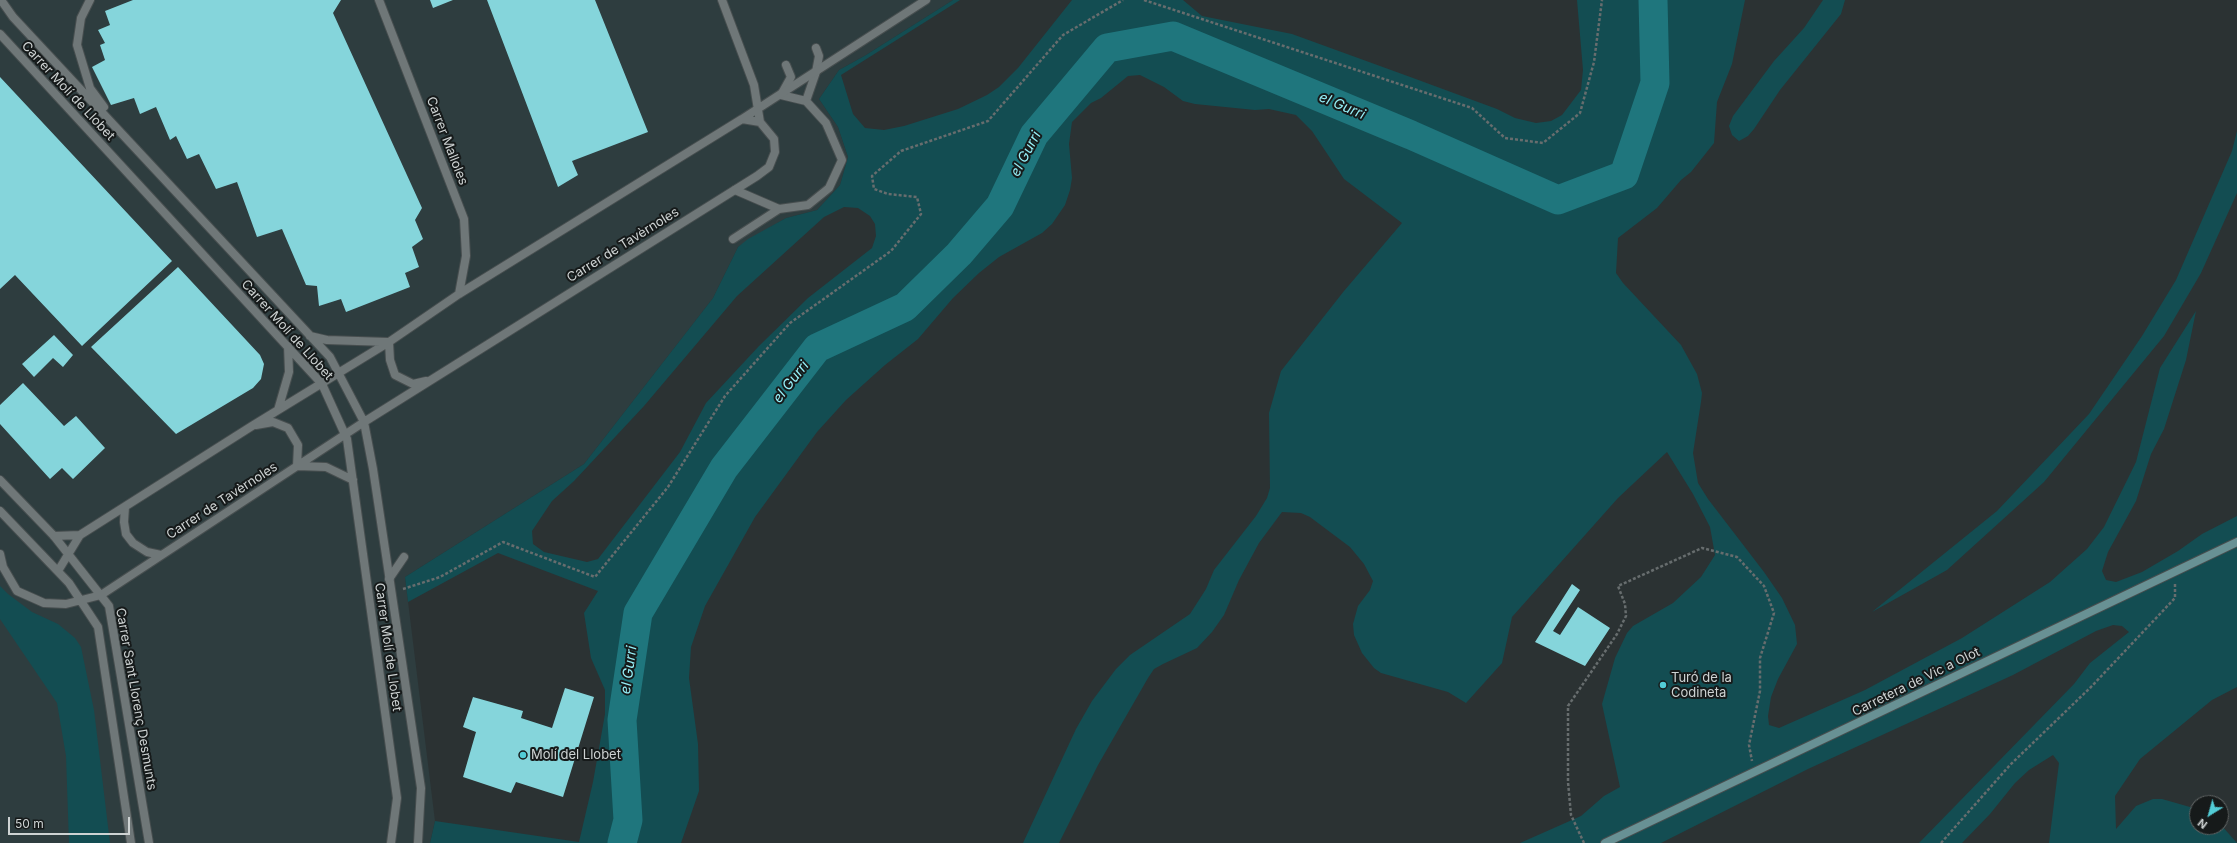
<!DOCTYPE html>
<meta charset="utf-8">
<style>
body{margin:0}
#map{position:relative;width:2237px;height:843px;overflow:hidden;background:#2b3233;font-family:Inter,sans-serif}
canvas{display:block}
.north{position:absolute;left:2189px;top:795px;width:40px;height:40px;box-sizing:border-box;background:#161a1a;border:1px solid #606464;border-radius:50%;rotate:217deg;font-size:11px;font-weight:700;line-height:16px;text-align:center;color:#ced3d3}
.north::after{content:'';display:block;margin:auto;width:14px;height:18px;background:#52ccd6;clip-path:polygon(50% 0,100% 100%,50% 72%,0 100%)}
.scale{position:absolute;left:8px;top:817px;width:122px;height:18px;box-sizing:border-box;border:2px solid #ced3d3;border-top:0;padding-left:5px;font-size:12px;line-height:14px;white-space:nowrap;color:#ced3d3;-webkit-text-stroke:3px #161a1a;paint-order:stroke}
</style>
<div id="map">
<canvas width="2237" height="843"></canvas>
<div class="north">N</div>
<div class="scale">50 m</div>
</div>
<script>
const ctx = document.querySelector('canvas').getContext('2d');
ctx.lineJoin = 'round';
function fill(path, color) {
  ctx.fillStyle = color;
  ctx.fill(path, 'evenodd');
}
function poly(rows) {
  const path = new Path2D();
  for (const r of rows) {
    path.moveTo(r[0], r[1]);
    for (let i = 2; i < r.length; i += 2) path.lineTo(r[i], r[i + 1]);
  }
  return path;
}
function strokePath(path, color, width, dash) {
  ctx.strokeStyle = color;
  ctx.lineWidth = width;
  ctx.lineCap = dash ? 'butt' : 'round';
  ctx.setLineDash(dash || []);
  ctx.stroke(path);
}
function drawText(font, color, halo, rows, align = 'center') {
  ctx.font = font + ' Inter,sans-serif';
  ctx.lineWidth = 4;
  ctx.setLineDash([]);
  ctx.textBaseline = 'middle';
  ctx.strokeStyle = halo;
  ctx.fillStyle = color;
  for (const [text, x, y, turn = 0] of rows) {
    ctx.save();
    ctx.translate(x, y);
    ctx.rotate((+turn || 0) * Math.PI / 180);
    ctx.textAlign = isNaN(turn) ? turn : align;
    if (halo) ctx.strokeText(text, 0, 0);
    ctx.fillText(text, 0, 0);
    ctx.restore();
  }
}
fill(poly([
 [0,0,953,0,866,55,839,70,819,99,838,127,848,157,840,185,817,210,786,218,738,247,713,298,584,464,405,577,435,821,430,843,0,843]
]), '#2e3d3f');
fill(poly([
 [953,0,960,0,841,75,853,114,865,128,884,130,904,126,958,109,987,95,999,87,1018,68,1072,0,1183,0,1202,16,1292,34,1413,78,1497,109,1515,118,1536,123,1551,121,1562,115,1581,90,1583,70,1577,0,1745,0,1732,64,1717,102,1714,143,1691,172,1681,180,1657,208,1618,238,1616,273,1623,283,1681,345,1697,374,1702,393,1701,402,1693,453,1698,483,1708,499,1764,572,1782,598,1795,625,1797,644,1778,679,1771,697,1768,716,1769,725,1779,728,1865,690,1962,638,2050,582,2087,549,2104,527,2136,462,2160,368,2196,311,2186,360,2164,429,2151,454,2136,501,2108,552,2102,571,2106,580,2116,582,2142,572,2178,551,2202,534,2237,516,2237,687,2212,700,2140,759,2115,796,2116,829,2136,806,2153,799,2162,799,2197,809,2197,827,2221,827,2221,825,2237,843,2049,843,2059,763,2053,755,2029,770,2015,783,1990,814,1962,843,1919,843,2074,684,2090,663,2129,632,2122,626,2113,625,2096,631,2013,675,1808,769,1661,843,1520,843,1581,816,1604,796,1620,787,1602,704,1615,658,1627,633,1633,626,1673,603,1701,577,1715,555,1710,527,1693,494,1667,452,1618,498,1512,617,1502,663,1466,703,1448,692,1381,673,1374,668,1362,653,1354,635,1353,624,1358,606,1370,590,1373,581,1364,564,1350,547,1310,517,1301,513,1282,512,1259,543,1239,580,1224,615,1212,632,1197,648,1163,664,1154,669,1148,678,1098,765,1059,843,1023,843,1076,729,1092,701,1116,669,1130,655,1190,614,1206,589,1214,570,1256,516,1267,498,1270,488,1269,413,1281,371,1344,291,1402,223,1344,179,1312,131,1296,115,1269,109,1255,110,1195,104,1183,101,1164,87,1140,75,1128,76,1101,98,1091,103,1072,122,1069,144,1072,178,1070,190,1065,205,1052,224,1042,233,999,257,979,273,953,298,918,339,885,365,846,400,817,432,755,517,705,606,691,647,689,678,698,744,699,791,681,843,430,843,435,821,579,842,593,782,605,714,605,690,591,658,584,613,598,591,498,553,408,602,405,577,584,464,713,298,738,247,748,239,786,218,817,210,840,185,848,157,838,127,819,99,839,70,866,55],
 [844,207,858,208,870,216,875,224,876,236,872,248,808,298,759,346,706,403,680,452,598,559,587,562,544,552,533,544,532,531,552,501,574,481,644,406,737,296,824,217],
 [1823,0,1845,0,1841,14,1780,90,1754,129,1748,136,1739,141,1732,135,1729,126,1733,116,1774,61,1804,28],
 [2237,131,2237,193,2201,273,2164,336,2044,482,1947,570,1872,612,1997,511,2089,414,2142,336,2176,280,2232,151],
 [0,586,8,594,32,612,58,624,75,638,81,647,94,710,110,843,69,843,66,756,57,703,0,619]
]), '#134d52');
strokePath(poly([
 [622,843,628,820,622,720,638,613,724,468,817,348,905,307,959,254,1000,206,1034,135,1107,48,1173,36,1411,135,1558,200,1624,175,1655,83,1653,0]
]), '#1f767d', 29);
fill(poly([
 [133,0,341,0,333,13,422,208,415,220,423,239,412,247,419,267,405,273,410,287,346,312,341,299,319,306,317,286,306,285,282,229,257,237,237,182,216,189,199,154,187,159,176,136,170,140,156,107,140,114,134,98,111,105,92,67,105,60,100,45,105,43,98,30,110,25,105,11],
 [430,0,453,0,433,8],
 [487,0,595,0,648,132,572,161,578,175,558,187],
 [0,77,172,261,82,346,15,275,0,289],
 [178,267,260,355,264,364,261,379,253,388,176,434,91,347],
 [54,335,73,355,63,367,53,358,34,377,22,364],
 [23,383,64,426,76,416,105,448,73,479,62,468,50,479,0,424,0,405],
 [1572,584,1580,590,1553,631,1560,635,1578,607,1610,628,1585,666,1535,642],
 [565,688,594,697,563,797,516,782,511,793,463,777,476,732,463,727,473,697,523,711,521,718,552,728]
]), '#85d5db');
const lane = poly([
 [786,65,791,77,781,95,806,101],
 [735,190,779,209,808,205,829,188,842,160,826,123,806,101,816,72,819,56,816,48],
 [733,239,779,209],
 [389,579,404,557]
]);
const street = poly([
 [1,0,13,17,330,357,364,422,373,469,421,788,418,843],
 [90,0,81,18,77,45,90,88,104,107],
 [379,0,464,219,466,256,459,294],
 [722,0,754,85,760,122],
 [0,34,322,384,347,439,397,798,391,843],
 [742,119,926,0],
 [310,336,327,340,388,342],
 [389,342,390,360,395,375,413,384,426,381],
 [278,410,289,372,288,346],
 [256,425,273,422,288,428,298,445,297,466],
 [297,466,326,467,353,480],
 [0,480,54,536,109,606,149,843],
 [125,507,124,522,126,534,133,543,147,552,161,555],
 [0,511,69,583,98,627,131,843],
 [54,536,80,535],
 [0,554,3,567,17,591,44,603,66,604,101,595,364,422,757,176,769,167,775,152,774,139,760,122,742,119,459,294,389,342,252,426,80,535,58,571]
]);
const secondary = poly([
 [1605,843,2237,542]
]);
strokePath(lane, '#474e4f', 10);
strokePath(street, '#474e4f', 10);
strokePath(secondary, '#474e4f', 10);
strokePath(poly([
 [1144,0,1472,108,1505,138,1543,143,1580,113,1594,62,1602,0],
 [403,589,440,577,503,542,595,577,668,487,725,396,790,323,891,251,921,214,917,197,888,194,874,189,872,176,901,151,988,121,1063,35,1123,0],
 [1584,843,1571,815,1568,782,1568,706,1617,634,1626,616,1625,604,1618,586,1702,548,1737,557,1764,586,1774,613,1760,658,1760,691,1749,745,1752,761],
 [1941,843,2010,765,2091,687,2175,598,2175,584]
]), '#676d6e', 2.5, [3, 2]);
strokePath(lane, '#6f7778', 8);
strokePath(street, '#6f7778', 8);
strokePath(secondary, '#689194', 8);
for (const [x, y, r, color] of [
 [1663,685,4,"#52ccd6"],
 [523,755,4,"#52ccd6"]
]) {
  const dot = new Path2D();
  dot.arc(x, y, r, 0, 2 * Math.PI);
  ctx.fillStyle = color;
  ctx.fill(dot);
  strokePath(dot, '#161a1a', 1.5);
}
drawText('13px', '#ced3d3', '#161a1a', [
 ["Carrer Molí de Llobet",68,91,47],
 ["Carrer Malloles",447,141,69],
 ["Carrer de Tavèrnoles",623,245,-32],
 ["Carrer Molí de Llobet",287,330,48],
 ["Carrer de Tavèrnoles",222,501,-33],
 ["Carrer Molí de Llobet",388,647,82],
 ["Carretera de Vic a Olot",1916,682,-26],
 ["Carrer Sant Llorenç Desmunts",136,699,80]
]);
drawText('13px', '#ced3d3', '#161a1a', [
 ["Turó de la",1671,678],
 ["Codineta",1671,693],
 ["Molí del Llobet",531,755]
], 'left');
drawText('italic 14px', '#97f1f9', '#161a1a', [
 ["el Gurri",1342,106,23],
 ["el Gurri",1026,154,-62],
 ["el Gurri",791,382,-52],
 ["el Gurri",629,670,-82]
]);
</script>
